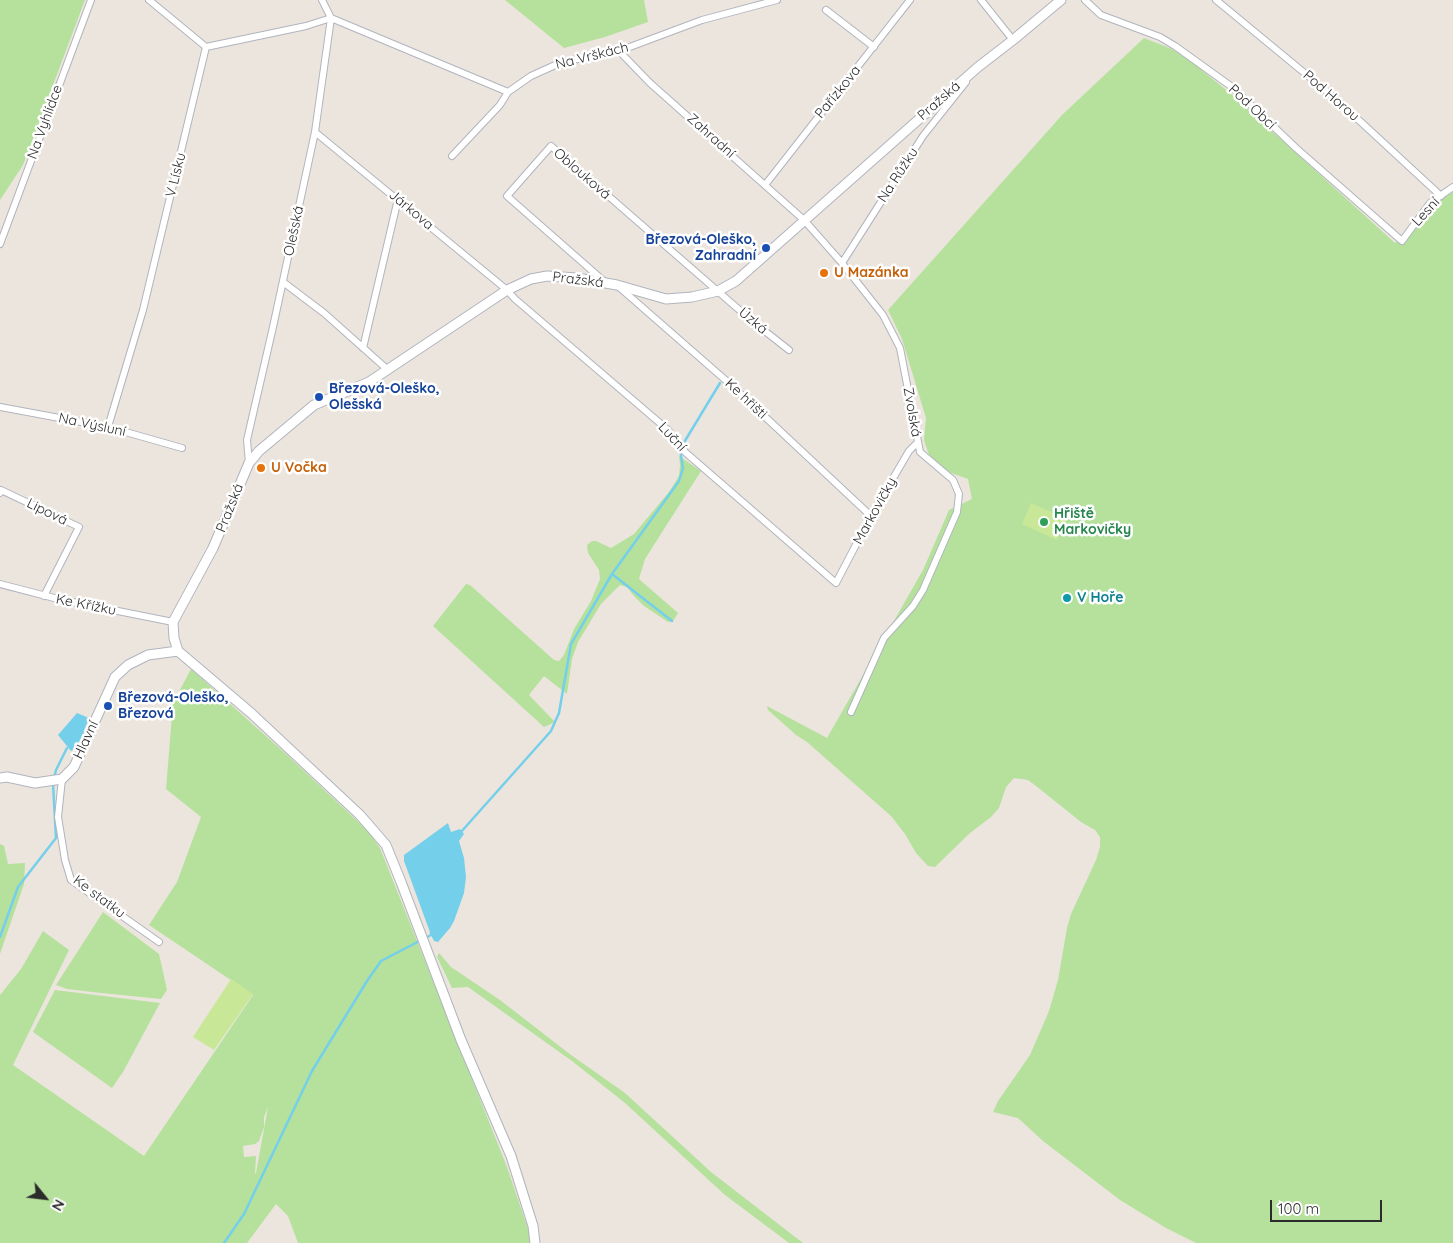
<!DOCTYPE html>
<meta charset="utf-8">
<style>
body{margin:0}
#map{position:relative;width:1453px;height:1243px;overflow:hidden;background:#ece5de;font-family:Quicksand,sans-serif}
canvas{display:block}
.north{position:absolute;left:20px;top:1173px;width:50px;height:50px;-webkit-text-stroke:4px #fff;paint-order:stroke;rotate:119deg;font-size:14px;font-weight:700;line-height:20px;text-align:center;color:#2b2b2b}
.north::after{content:'';display:block;margin:auto;width:18px;height:22px;background:#2b2b2b;clip-path:polygon(50% 0,100% 100%,50% 72%,0 100%)}
.scale{position:absolute;left:1270px;top:1200px;width:112px;height:22px;box-sizing:border-box;border:2px solid #2b2b2b;border-top:0;padding-left:6px;font-size:15px;line-height:18px;white-space:nowrap;color:#2b2b2b;-webkit-text-stroke:4px #fff;paint-order:stroke}
</style>
<div id="map">
<canvas width="1453" height="1243"></canvas>
<div class="north">N</div>
<div class="scale">100 m</div>
</div>
<script>
const ctx = document.querySelector('canvas').getContext('2d');
ctx.lineJoin = 'round';
function fill(path, color) {
  ctx.fillStyle = color;
  ctx.fill(path, 'evenodd');
}
function poly(rows) {
  const path = new Path2D();
  for (const r of rows) {
    path.moveTo(r[0], r[1]);
    for (let i = 2; i < r.length; i += 2) path.lineTo(r[i], r[i + 1]);
  }
  return path;
}
function strokePath(path, color, width, dash) {
  ctx.strokeStyle = color;
  ctx.lineWidth = width;
  ctx.lineCap = dash ? 'butt' : 'round';
  ctx.setLineDash(dash || []);
  ctx.stroke(path);
}
function drawText(font, color, halo, rows, align = 'center') {
  ctx.font = font + ' Quicksand,sans-serif';
  ctx.lineWidth = 5;
  ctx.setLineDash([]);
  ctx.textBaseline = 'middle';
  ctx.strokeStyle = halo;
  ctx.fillStyle = color;
  for (const [text, x, y, turn = 0] of rows) {
    ctx.save();
    ctx.translate(x, y);
    ctx.rotate((+turn || 0) * Math.PI / 180);
    ctx.textAlign = isNaN(turn) ? turn : align;
    if (halo) ctx.strokeText(text, 0, 0);
    ctx.fillText(text, 0, 0);
    ctx.restore();
  }
}
fill(poly([
 [0,0,85,0,23,165,0,200],
 [505,0,644,0,648,22,605,37,564,48],
 [1144,38,1172,49,1194,64,1230,93,1395,243,1434,205,1453,191,1453,1243,1196,1243,1166,1228,1120,1200,1043,1141,1018,1118,993,1112,998,1101,1030,1055,1049,1011,1058,980,1067,928,1071,914,1096,860,1100,847,1100,837,1095,830,1081,822,1036,786,1028,780,1014,778,1006,787,999,808,991,817,970,833,935,867,928,866,916,853,905,834,891,816,807,742,796,735,768,710,767,706,827,738,923,570,949,510,972,499,968,479,948,472,929,455,924,440,926,418,902,339,888,310,1062,115],
 [679,456,701,471,645,559,639,579,678,613,673,621,668,622,644,606,634,596,627,587,620,585,601,604,578,642,572,659,567,694,544,676,529,695,555,722,544,727,433,626,466,584,470,585,554,660,559,661,564,655,574,629,591,601,600,579,599,570,588,553,587,545,592,541,596,541,611,548,634,534,669,492,679,476,680,465],
 [191,669,286,754,368,831,380,848,507,1167,529,1232,530,1243,298,1243,288,1216,276,1204,247,1243,0,1243,0,995,21,969,43,931,69,950,13,1065,144,1156,253,995,149,925,177,882,201,817,166,789,173,703],
 [268,1107,256,1173,255,1174,256,1156,244,1157,243,1146,255,1144,259,1141,264,1127,264,1117],
 [0,844,4,846,8,864,25,863,24,884,0,954],
 [103,912,159,954,167,990,161,999,92,992,67,989,56,985],
 [439,953,451,967,500,1000,571,1055,625,1093,711,1172,803,1243,789,1243,725,1195,625,1103,572,1061,468,987,452,988,437,957],
 [55,990,160,1003,123,1072,112,1088,33,1032]
]), '#b5e19c');
fill(poly([
 [1031,503,1067,519,1057,540,1022,524],
 [231,979,253,994,214,1050,193,1037]
]), '#c8e898');
fill(poly([
 [77,713,89,718,78,746,71,751,58,735],
 [448,823,451,832,460,829,464,834,459,841,464,858,466,877,464,893,454,921,450,928,438,942,434,941,431,935,404,861,404,855]
]), '#74cfea');
strokePath(poly([
 [612,574,672,621],
 [54,778,56,770,67,748],
 [461,832,551,731,559,713,571,644,612,574,679,481,683,468,680,449,720,383],
 [0,937,18,887,56,838,53,784],
 [224,1243,244,1214,312,1071,367,981,381,961,431,935,431,933]
]), '#74cfea', 2.5);
const minor = poly([
 [149,0,206,47],
 [981,0,1013,40],
 [1085,0,1101,15,1160,37,1175,46,1232,87,1296,148,1402,241,1430,203,1453,187],
 [1216,0,1336,99,1441,196],
 [826,10,874,47],
 [206,47,306,26,331,18,508,92,531,76,562,62,619,51,702,20,777,0],
 [619,51,650,83,804,220,842,263,883,315,900,348,920,452,953,480,959,494,957,512,923,590,913,606,884,638,851,712],
 [315,132,507,290,515,299,668,430,685,452,836,583,871,516,909,451,918,442],
 [452,156,500,105,508,92],
 [765,185,910,0],
 [0,244,91,0],
 [842,263,923,136,966,82],
 [283,282,324,313,388,370],
 [606,283,507,196,551,146,752,321,789,350],
 [619,287,730,384,871,516],
 [363,348,398,199],
 [0,407,108,427,182,448],
 [108,427,143,310,206,47],
 [249,463,247,440,273,327,315,132,331,18,322,0],
 [0,493,1,490,79,527,44,596],
 [0,584,58,599,173,622],
 [62,779,58,817,65,860,71,880,159,942]
]);
const tertiary = poly([
 [178,651,174,638,173,622,213,548,249,463,259,451,314,405,369,382,507,290,531,279,547,276,577,278,617,285,666,299,692,297,718,291,736,281,978,67,1013,40,1061,0],
 [178,651,251,713,360,815,386,845,401,882,461,1040,511,1156,533,1226,535,1243],
 [0,778,7,777,35,783,62,779,74,767,115,677,128,665,148,655,178,651]
]);
strokePath(minor, '#b1b4be', 8);
strokePath(tertiary, '#b1b4be', 11);
strokePath(minor, '#fff', 6);
strokePath(tertiary, '#fff', 9);
for (const [x, y, r, color] of [
 [766,248,5,"#1a4fb4"],
 [824,273,5,"#e8710a"],
 [319,397,5,"#1a4fb4"],
 [261,468,5,"#e8710a"],
 [1044,522,5,"#2e9e5b"],
 [1067,598,5,"#0f9aa8"],
 [108,706,5,"#1a4fb4"]
]) {
  const dot = new Path2D();
  dot.arc(x, y, r, 0, 2 * Math.PI);
  ctx.fillStyle = color;
  ctx.fill(dot);
  strokePath(dot, '#fff', 2);
}
drawText('14px', '#2b2b2b', '#fff', [
 ["Na Vrškách",592,56,-14],
 ["Pařízkova",838,92,-51],
 ["Pod Horou",1331,96,41],
 ["Pražská",939,101,-41],
 ["Pod Obcí",1252,107,43],
 ["Na Vyhlídce",45,122,-70],
 ["Zahradní",711,136,42],
 ["Oblouková",582,174,41],
 ["V Lísku",176,175,-76],
 ["Na Růžku",898,175,-57],
 ["Járkova",411,210,40],
 ["Lesní",1426,212,-48],
 ["Olešská",294,231,-78],
 ["Pražská",578,280,7],
 ["Úzká",753,321,40],
 ["Ke hřišti",746,399,43],
 ["Zvolská",912,412,80],
 ["Na Výsluní",92,425,12],
 ["Luční",672,437,47],
 ["Pražská",230,508,-68],
 ["Markovičky",875,511,-61],
 ["Lipová",47,512,26],
 ["Ke Křížku",86,605,11],
 ["Hlavní",86,740,-65],
 ["Ke statku",99,897,37]
]);
drawText('bold 14px', '#164399', '#fff', [
 ["Březová-Oleško,",756,240,"right"],
 ["Zahradní",756,256,"right"],
 ["Březová-Oleško,",329,389],
 ["Olešská",329,405],
 ["Březová-Oleško,",118,698],
 ["Březová",118,714]
], 'left');
drawText('bold 14px', '#c56008', '#fff', [
 ["U Mazánka",834,273],
 ["U Vočka",271,468]
], 'left');
drawText('bold 14px', '#27864d', '#fff', [
 ["Hřiště",1054,514],
 ["Markovičky",1054,530]
], 'left');
drawText('bold 14px', '#0d838f', '#fff', [
 ["V Hoře",1077,598]
], 'left');
</script>
